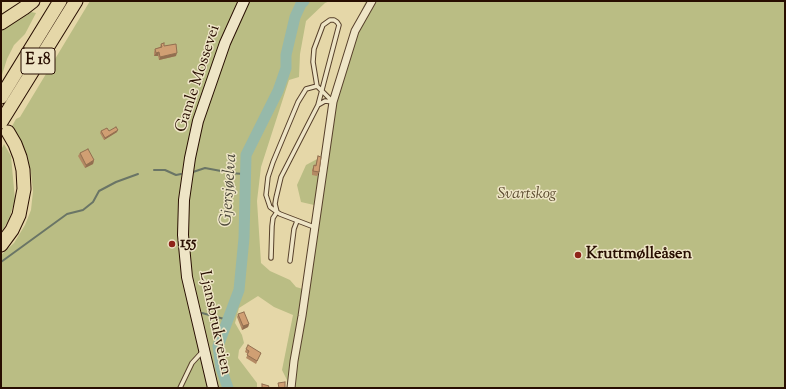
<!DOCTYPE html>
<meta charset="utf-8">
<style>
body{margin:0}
#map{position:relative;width:786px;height:389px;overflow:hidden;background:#e5d7a8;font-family:"Sorts Mill Goudy",serif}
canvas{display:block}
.frame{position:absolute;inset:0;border:2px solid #280e01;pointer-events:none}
</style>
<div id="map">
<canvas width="786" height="389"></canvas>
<div class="frame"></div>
</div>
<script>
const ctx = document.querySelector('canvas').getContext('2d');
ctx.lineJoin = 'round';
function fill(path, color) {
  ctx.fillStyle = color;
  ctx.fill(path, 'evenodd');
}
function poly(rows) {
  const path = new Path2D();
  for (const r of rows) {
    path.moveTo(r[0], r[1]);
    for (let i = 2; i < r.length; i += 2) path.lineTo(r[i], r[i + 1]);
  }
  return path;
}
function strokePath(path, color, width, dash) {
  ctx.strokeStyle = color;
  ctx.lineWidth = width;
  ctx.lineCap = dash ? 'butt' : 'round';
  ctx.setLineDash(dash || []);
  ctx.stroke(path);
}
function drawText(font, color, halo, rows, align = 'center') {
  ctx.font = font + ' "Sorts Mill Goudy",serif';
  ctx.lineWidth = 3;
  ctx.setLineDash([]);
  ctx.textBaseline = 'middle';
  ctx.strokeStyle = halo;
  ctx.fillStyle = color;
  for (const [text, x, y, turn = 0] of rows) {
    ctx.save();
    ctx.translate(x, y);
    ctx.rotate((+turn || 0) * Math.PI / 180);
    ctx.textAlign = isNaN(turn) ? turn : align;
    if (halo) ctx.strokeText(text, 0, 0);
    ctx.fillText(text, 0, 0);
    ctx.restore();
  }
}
fill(poly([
 [90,1,330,1,325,3,306,21,300,54,299,77,289,80,261,167,257,201,261,263,270,271,290,280,296,287,303,289,314,205,301,202,297,185,306,165,321,157,331,101,353,28,366,1,785,1,785,388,287,388,287,380,282,370,293,315,274,307,258,296,239,308,235,323,242,335,244,343,239,350,238,358,257,383,257,388,1,388,1,255,14,243,25,225,31,210,33,191,31,173,27,156,11,128,16,119,20,117],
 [31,12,36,13,25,34,14,45,7,59,1,78,1,28],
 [4,144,11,156,15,200,9,219,1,233,1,150]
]), '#babd84');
strokePath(poly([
 [154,170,165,170,176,175,181,174],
 [193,172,205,168,221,171],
 [228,173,245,174],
 [1,262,67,214,83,210,93,202,99,191,116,182,138,174],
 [202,313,228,320]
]), '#6a7566', 2);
strokePath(poly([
 [228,388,221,368,218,346,239,290,244,238,246,155,278,91,286,68,286,55,295,17,301,4,304,1]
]), '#96b9aa', 11);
const lane = poly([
 [317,86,313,62,314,49,323,25,330,20,334,20,337,22,339,25,318,105],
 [314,227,280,214,277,212,275,204,276,198,281,177,318,105,325,101,333,102],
 [271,258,272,226,273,218,277,212,270,207,266,195,268,177,273,162,298,102,306,89,317,86,333,102],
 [290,261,294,229,297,221],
 [180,388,192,363,203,351]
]);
const street = poly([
 [291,388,294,361,302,316,333,102,355,31,372,1]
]);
const secondary = poly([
 [213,388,187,277,183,235,184,200,190,158,198,121,225,43,244,1]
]);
const highway = poly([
 [1,23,24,8,33,1],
 [1,97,60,1],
 [1,122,76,1],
 [1,245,12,230,19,215,24,189,23,170,20,157,15,144,8,132]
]);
strokePath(lane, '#57402b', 5.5);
strokePath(street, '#57402b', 9);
strokePath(secondary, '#280e01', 12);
strokePath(highway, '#280e01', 15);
strokePath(lane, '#eee5c6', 3.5);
strokePath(street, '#eee5c6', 7);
strokePath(secondary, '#eee5c6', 10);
strokePath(highway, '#e5d7a8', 13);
fill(poly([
 [161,44,164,46,176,56,159,60,158,56,154,56,154,52,155,49,160,47],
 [101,131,109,131,117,132,104,140,100,133],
 [80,153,94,160,93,164,85,168,78,156],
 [318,156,319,172,317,176,312,175,312,170,314,165,315,166],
 [238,314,249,324,248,327,242,330,237,317],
 [246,349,261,353,256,364,246,358,248,354,245,352]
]), '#b38963');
fill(poly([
 [159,52,158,56,154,56,156,53],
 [177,53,176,56,159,60,160,57],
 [118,130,117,132,104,140,105,138],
 [94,160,93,164,85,168,86,165],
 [249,324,248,327,242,330,243,326]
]), '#926f50');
const building = poly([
 [164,43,164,46,176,44,177,53,160,57,159,52,156,53,155,49,162,47,161,44,164,43],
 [116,127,118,130,105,138,101,131,107,128,109,131,116,127],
 [88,149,94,160,86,165,80,153,88,149],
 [318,156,321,157,319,172,313,171,314,165,316,166,318,156],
 [244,312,249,324,243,326,238,314,244,312],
 [248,345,261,353,257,361,247,355,249,351,246,349,248,345],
 [285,382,285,388,279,388,278,383,285,382],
 [262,384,269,386,268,388,262,388,262,384]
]);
fill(building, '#d09f73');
strokePath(building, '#926f50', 1);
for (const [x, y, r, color] of [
 [172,244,4,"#8f2418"],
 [578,255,4,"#8f2418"]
]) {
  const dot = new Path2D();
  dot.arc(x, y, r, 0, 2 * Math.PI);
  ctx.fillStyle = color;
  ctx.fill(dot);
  strokePath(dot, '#eee5c6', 1.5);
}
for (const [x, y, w] of [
 [38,61,34]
]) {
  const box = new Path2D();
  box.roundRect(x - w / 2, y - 13, w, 26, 3);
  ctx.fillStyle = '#eee5c6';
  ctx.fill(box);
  strokePath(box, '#280e01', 1);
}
drawText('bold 15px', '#280e01', null, [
 ["E 18",38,61]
]);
drawText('16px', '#280e01', '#eee5c6', [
 ["Gamle Mossevei",199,79,-72],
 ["Ljansbrukveien",214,323,78]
]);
drawText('italic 16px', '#5b4b2f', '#eee5c6', [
 ["Svartskog",527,195]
]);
drawText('bold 16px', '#280e01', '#eee5c6', [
 ["155",180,244],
 ["Kruttmølleåsen",586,255]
], 'left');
drawText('italic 17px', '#4e4a3c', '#eee5c6', [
 ["Gjersjøelva",230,190,-86]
]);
</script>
